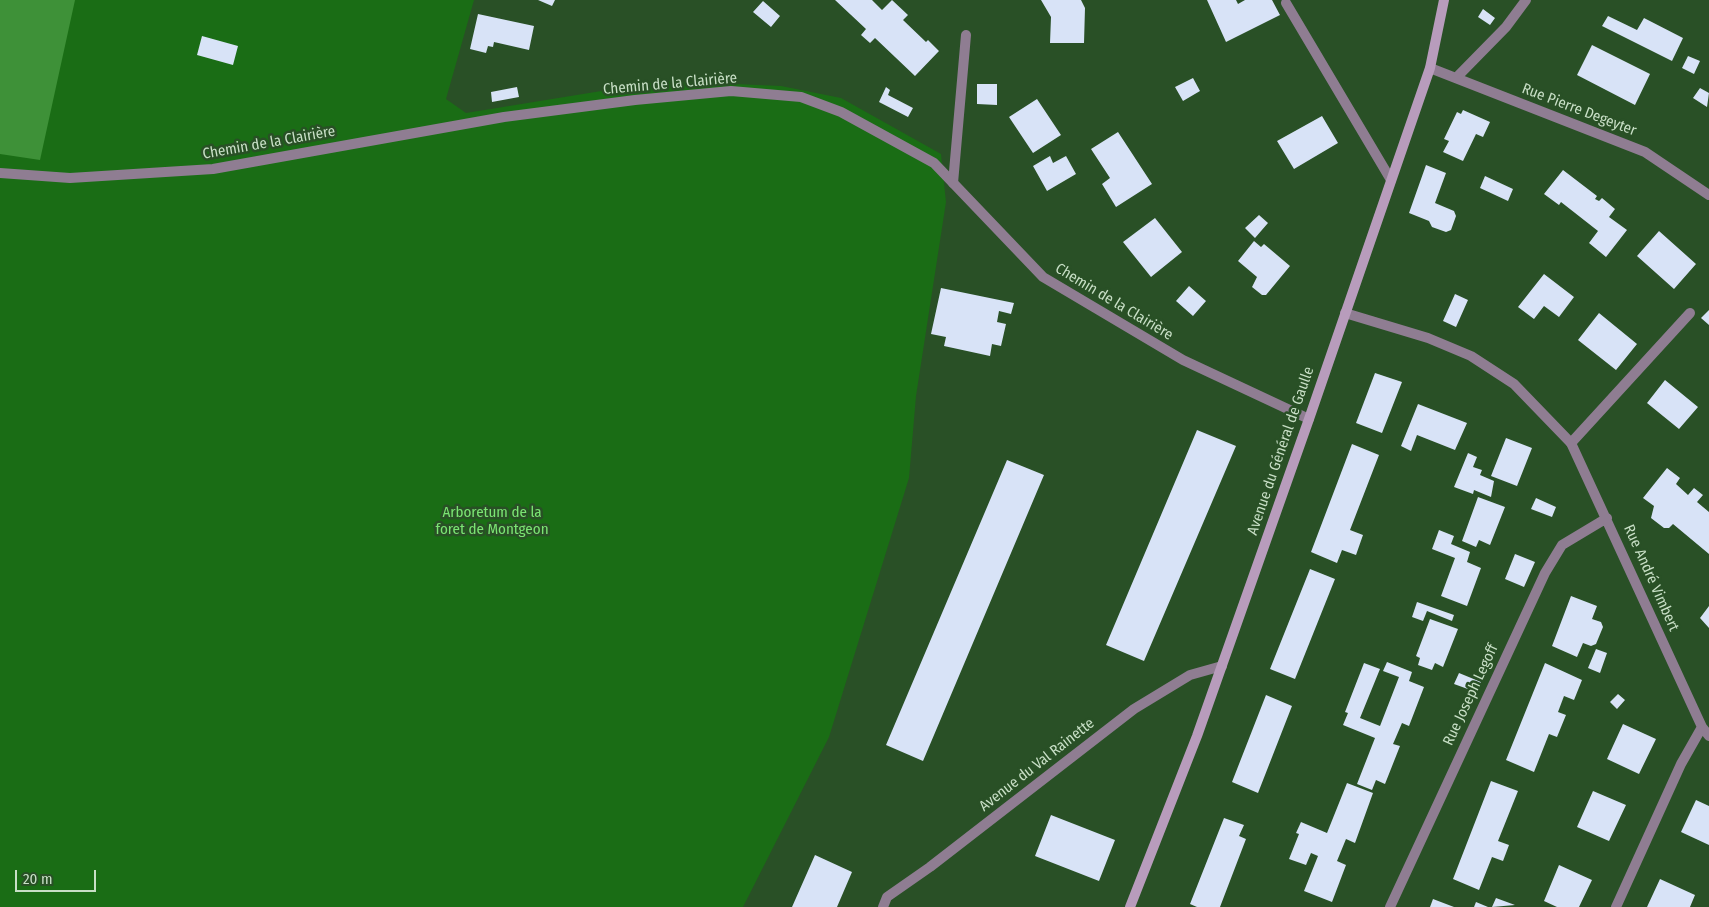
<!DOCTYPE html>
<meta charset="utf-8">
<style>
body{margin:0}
#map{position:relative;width:1709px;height:907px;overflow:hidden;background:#295026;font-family:"Fira Sans Condensed",sans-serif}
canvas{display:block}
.scale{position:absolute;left:15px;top:870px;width:81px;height:22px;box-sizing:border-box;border:2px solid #c8dfc6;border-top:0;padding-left:6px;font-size:15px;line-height:18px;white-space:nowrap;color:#c8dfc6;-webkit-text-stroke:4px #295026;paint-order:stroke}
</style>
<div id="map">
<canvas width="1709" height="907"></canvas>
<div class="scale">20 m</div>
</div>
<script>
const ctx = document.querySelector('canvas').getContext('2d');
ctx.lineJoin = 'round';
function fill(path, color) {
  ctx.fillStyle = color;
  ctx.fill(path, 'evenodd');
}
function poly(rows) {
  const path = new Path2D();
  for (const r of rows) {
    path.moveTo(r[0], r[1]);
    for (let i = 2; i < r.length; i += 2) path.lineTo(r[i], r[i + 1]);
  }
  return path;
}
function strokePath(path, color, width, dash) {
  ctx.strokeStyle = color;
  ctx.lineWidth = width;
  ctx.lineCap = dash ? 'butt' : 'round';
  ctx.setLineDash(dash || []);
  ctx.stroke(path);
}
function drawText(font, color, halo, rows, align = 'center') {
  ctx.font = font + ' "Fira Sans Condensed",sans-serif';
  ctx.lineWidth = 5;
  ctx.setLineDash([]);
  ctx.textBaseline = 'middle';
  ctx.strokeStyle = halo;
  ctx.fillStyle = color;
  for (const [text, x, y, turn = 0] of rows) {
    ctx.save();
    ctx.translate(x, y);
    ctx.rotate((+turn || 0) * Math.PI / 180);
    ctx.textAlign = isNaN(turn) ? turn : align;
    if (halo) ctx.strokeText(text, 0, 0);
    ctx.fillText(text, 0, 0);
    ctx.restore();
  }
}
fill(poly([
 [0,0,474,0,446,99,466,113,663,81,781,86,841,98,941,154,946,202,916,396,909,478,829,737,743,907,0,907]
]), '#1a6d15');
fill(poly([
 [0,0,75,0,40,160,0,154]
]), '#3e9138');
fill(poly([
 [538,0,555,0,552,6],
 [835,0,872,0,882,10,892,0,908,15,903,20,926,42,928,40,939,51,915,76,875,38,870,43,861,35,866,29],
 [1041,0,1081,0,1085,8,1084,43,1050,43,1051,17],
 [1207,0,1236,0,1238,4,1245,0,1272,0,1280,15,1226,42],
 [763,1,780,16,771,27,753,12],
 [1483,9,1495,18,1490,25,1478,17],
 [478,14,534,26,529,50,494,42,493,47,488,46,486,53,470,49],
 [1608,16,1637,30,1644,18,1683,38,1672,61,1602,26],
 [202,36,238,46,233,65,197,55],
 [1592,45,1650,74,1635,105,1577,75],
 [1688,56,1700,61,1694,74,1682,68],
 [1193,78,1200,91,1183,101,1175,87],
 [977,84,997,84,997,105,977,104],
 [517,87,519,97,492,102,491,92],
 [886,87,890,90,888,95,913,108,908,117,879,102],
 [1700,88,1709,93,1707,107,1693,98],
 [1037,99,1061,135,1033,153,1009,117],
 [1463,110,1490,122,1483,137,1476,134,1463,161,1443,152,1449,141,1444,139,1457,112,1461,114],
 [1322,116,1338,143,1294,169,1277,141],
 [1118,132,1152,184,1116,207,1102,184,1110,178,1091,149],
 [1050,156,1053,163,1066,156,1076,174,1047,191,1033,166],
 [1426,165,1446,173,1435,203,1454,211,1456,216,1451,230,1446,232,1432,227,1429,221,1409,213],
 [1563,170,1597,196,1595,199,1599,201,1602,198,1615,209,1609,217,1627,230,1606,257,1589,243,1598,231,1561,202,1559,205,1544,194],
 [1485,176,1513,189,1508,201,1480,188],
 [1259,215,1268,223,1255,238,1245,228],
 [1155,218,1182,252,1151,277,1123,242],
 [1659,231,1696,264,1674,289,1637,256],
 [1254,241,1261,247,1264,244,1290,266,1266,295,1262,295,1252,287,1257,277,1238,261],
 [1544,274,1574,297,1559,317,1544,306,1534,319,1518,307],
 [1189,286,1206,301,1193,316,1176,301],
 [941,288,1014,303,1011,314,999,311,997,322,1006,324,1001,346,992,344,990,356,944,346,946,337,931,334],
 [1455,294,1468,300,1456,327,1443,321],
 [1709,310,1709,325,1701,318],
 [1599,313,1637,344,1616,370,1578,340],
 [1375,373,1402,382,1382,433,1356,423],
 [1665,380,1698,407,1679,429,1647,403],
 [1418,404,1467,423,1455,450,1417,435,1411,451,1401,446],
 [1197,430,1236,446,1144,661,1106,645],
 [1506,438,1532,448,1517,486,1491,476],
 [1352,444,1379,455,1350,530,1363,535,1356,555,1342,550,1337,563,1311,552],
 [1468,453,1477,457,1473,467,1482,470,1480,475,1494,481,1491,497,1474,490,1473,494,1454,487],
 [1007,460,1044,475,923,761,886,745],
 [1667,468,1680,478,1676,484,1688,495,1694,488,1703,495,1697,502,1709,512,1709,554,1673,524,1669,528,1664,528,1651,518,1654,506,1643,498],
 [1478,497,1505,507,1490,545,1479,540,1476,547,1462,541],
 [1536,498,1556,507,1552,517,1531,509],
 [1439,530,1454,536,1451,544,1470,552,1467,562,1481,568,1467,606,1441,596,1455,558,1432,549],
 [1515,554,1535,562,1524,587,1505,579],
 [1310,569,1335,579,1295,679,1270,669],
 [1571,596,1597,606,1592,619,1601,622,1603,627,1596,644,1591,646,1583,643,1577,657,1552,646],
 [1417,602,1454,615,1452,621,1427,611,1423,621,1412,617],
 [1709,606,1709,628,1700,618],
 [1430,619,1458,629,1443,667,1435,663,1432,670,1418,665,1420,658,1416,656],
 [1596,649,1607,653,1600,673,1588,668],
 [1387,662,1412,672,1409,681,1424,687,1409,726,1402,723,1393,744,1400,746,1385,784,1376,780,1372,790,1357,784,1375,738,1343,725,1348,713,1345,712,1364,663,1380,669,1360,718,1380,726,1399,677,1383,671],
 [1545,663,1582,680,1574,700,1564,696,1558,712,1566,715,1557,737,1549,734,1534,772,1506,760],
 [1459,673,1481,682,1476,692,1454,684],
 [1618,694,1625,700,1617,709,1610,702],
 [1266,695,1292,706,1258,793,1232,782],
 [1623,724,1656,739,1639,774,1607,759],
 [1491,781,1518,791,1498,841,1509,845,1503,861,1492,857,1479,890,1453,879],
 [1347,783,1373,793,1355,843,1346,839,1337,861,1346,865,1332,902,1304,891,1318,856,1311,853,1306,865,1289,859,1299,834,1296,833,1301,822,1327,833],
 [1593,791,1626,805,1609,841,1577,827],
 [1696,800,1709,806,1709,845,1681,832],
 [1051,815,1115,840,1099,881,1035,856],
 [1224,818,1244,825,1239,836,1246,839,1220,907,1197,907,1190,904],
 [815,855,852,872,837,907,792,907],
 [1559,865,1592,880,1579,907,1557,907,1544,901],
 [1660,879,1695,895,1690,907,1647,907],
 [1496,898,1515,905,1492,907],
 [1433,899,1454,907,1430,907],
 [1476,902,1488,907,1474,907]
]), '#d8e3f7');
strokePath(poly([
 [1286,3,1391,180],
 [953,183,966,35],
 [1571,443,1690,313]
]), '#8f7d92', 10);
strokePath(poly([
 [1430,68,1645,152,1709,195],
 [1456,78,1506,27,1526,0],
 [0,173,70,178,213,169,504,117,635,100,731,91,801,97,841,112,934,163,1043,277,1183,360,1309,419],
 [1345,313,1428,338,1471,356,1514,384,1571,443,1702,727,1709,736],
 [883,907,887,897,930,867,1134,709,1190,675,1222,666],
 [1390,907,1545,573,1562,545,1607,518],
 [1616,907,1681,764,1702,727]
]), '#8f7d92', 10);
strokePath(poly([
 [1130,907,1197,736,1309,419,1430,68,1444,0]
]), '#b89cbc', 10);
drawText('15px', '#c8dfc6', '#295026', [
 ["Chemin de la Clairière",670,84,-5],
 ["Rue Pierre Degeyter",1579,110,21],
 ["Chemin de la Clairière",269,143,-10],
 ["Chemin de la Clairière",1114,302,31],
 ["Avenue du Général de Gaulle",1281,451,-71],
 ["Rue André Vimbert",1651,578,66],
 ["Rue Joseph Legoff",1471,695,-65],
 ["Avenue du Val Rainette",1037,765,-38]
]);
drawText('15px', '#7be473', '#295026', [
 ["Arboretum de la",492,513],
 ["foret de Montgeon",492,530]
]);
</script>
